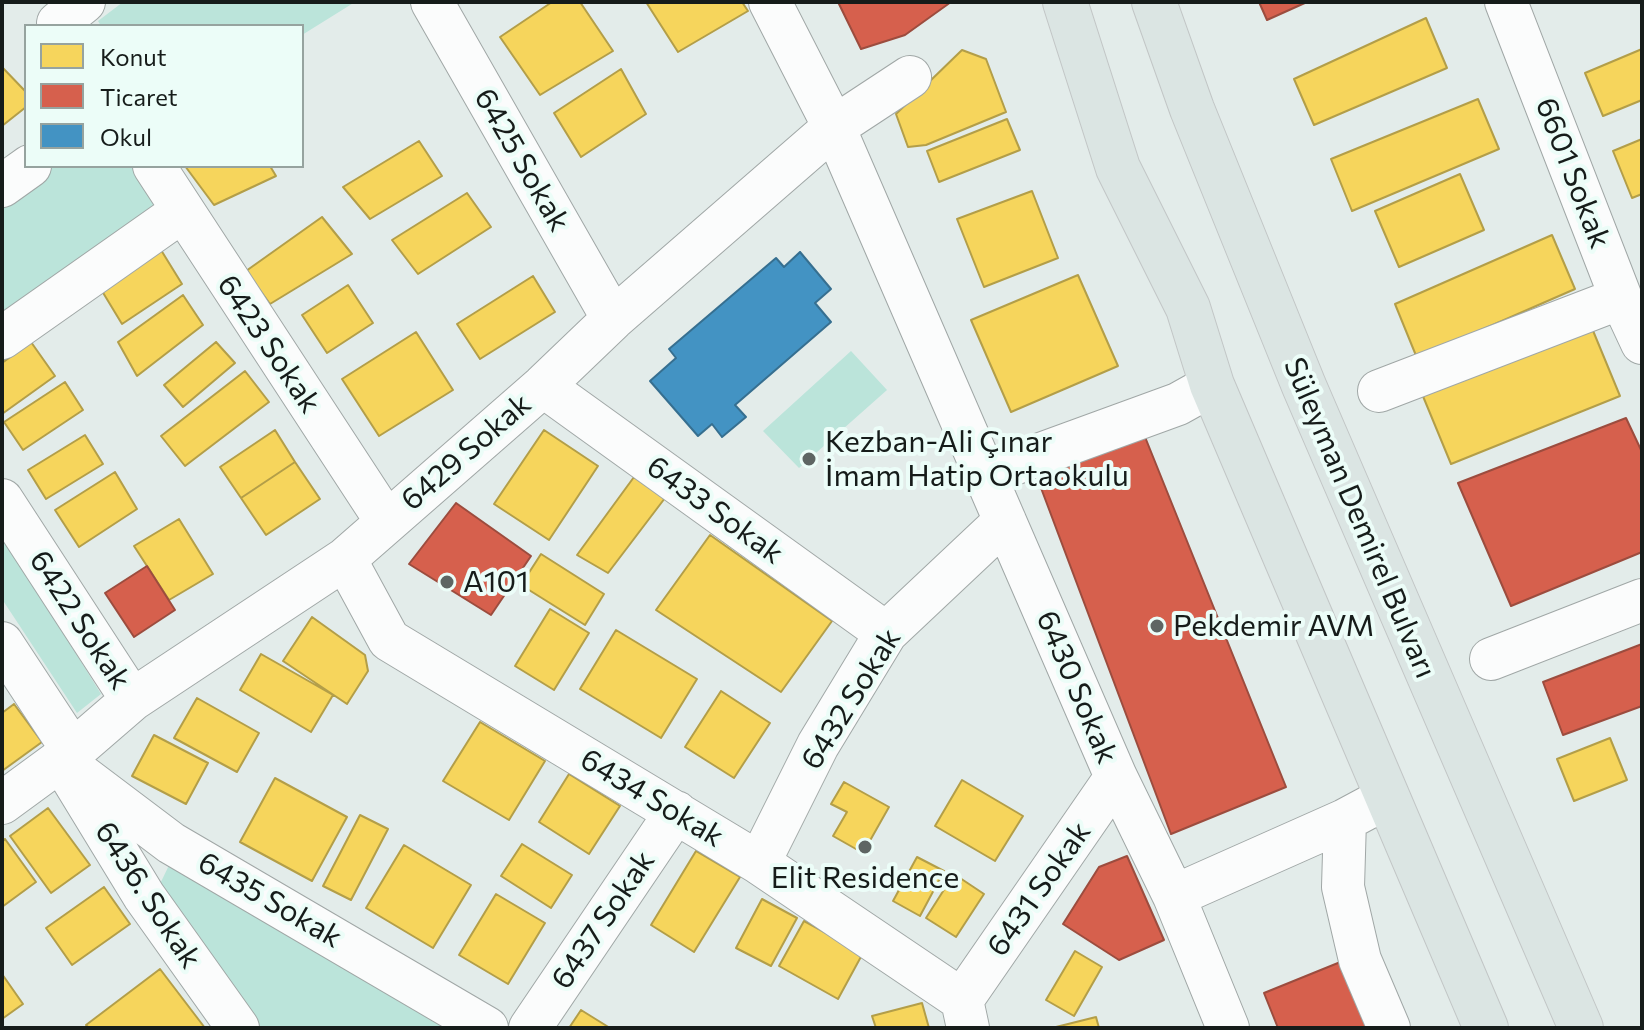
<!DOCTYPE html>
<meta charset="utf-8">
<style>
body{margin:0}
#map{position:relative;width:1644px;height:1030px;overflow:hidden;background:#e3ecea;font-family:Commissioner,sans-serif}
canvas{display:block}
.frame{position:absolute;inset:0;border:4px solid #161c1a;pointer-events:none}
.legend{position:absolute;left:24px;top:24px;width:280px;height:144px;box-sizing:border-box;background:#ecfdf8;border:2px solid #96a39f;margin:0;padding:10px 14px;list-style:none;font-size:24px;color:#161c1a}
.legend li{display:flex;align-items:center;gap:16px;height:40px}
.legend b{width:40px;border:2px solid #96a39f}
</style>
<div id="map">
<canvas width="1644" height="1030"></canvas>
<div class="frame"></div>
<ul class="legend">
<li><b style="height:22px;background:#f6d55c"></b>Konut</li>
<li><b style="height:22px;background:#d6604d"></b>Ticaret</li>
<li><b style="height:22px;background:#4393c3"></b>Okul</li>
</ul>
</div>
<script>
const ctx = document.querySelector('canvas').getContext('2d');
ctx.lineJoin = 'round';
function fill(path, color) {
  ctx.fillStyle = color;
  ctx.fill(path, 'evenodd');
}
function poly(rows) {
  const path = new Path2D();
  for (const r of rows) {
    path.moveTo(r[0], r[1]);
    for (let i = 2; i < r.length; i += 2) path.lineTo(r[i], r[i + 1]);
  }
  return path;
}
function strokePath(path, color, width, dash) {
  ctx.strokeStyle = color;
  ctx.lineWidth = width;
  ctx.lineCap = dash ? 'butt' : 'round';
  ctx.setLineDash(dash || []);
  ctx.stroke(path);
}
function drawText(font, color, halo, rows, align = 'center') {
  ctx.font = font + ' Commissioner,sans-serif';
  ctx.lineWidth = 8;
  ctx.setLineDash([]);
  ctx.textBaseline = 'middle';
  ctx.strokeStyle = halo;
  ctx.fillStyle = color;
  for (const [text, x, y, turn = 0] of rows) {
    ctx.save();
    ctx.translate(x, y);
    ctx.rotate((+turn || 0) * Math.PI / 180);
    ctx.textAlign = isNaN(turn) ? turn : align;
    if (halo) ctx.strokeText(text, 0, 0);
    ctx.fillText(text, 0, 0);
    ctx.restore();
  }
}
fill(poly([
 [123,2,355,2,302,35,302,26,101,26,98,21],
 [37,166,154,166,181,212,2,329,2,192],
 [851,351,887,390,799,468,763,431],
 [2,534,101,694,77,713,2,599],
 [173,857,465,1028,260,1028,159,886]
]), '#bbe4da');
const homes = poly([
 [552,2,580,2,613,51,540,95,500,37,552,2],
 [646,2,742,2,748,11,678,52,646,2],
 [1426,18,1447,68,1314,125,1294,79,1426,18],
 [1642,49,1642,100,1603,116,1585,73,1642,49],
 [962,50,986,59,1006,112,926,145,908,147,896,114,962,50],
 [2,67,26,92,26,107,2,126,2,67],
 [621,69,646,114,581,157,554,113,621,69],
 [1478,99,1499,149,1352,211,1331,159,1478,99],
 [1007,119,1020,150,939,182,927,151,1007,119],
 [1642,139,1642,194,1632,198,1613,151,1642,139],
 [419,141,442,176,370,219,343,187,419,141],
 [185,166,270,166,276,176,214,205,185,166],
 [1460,174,1484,230,1399,267,1375,211,1460,174],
 [1032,191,1058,258,984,287,957,219,1032,191],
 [467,193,491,227,418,274,392,240,467,193],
 [322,217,352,254,270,304,246,271,322,217],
 [1552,235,1575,289,1417,358,1395,304,1552,235],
 [161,250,182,284,122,324,102,291,161,250],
 [1078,275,1118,366,1011,412,971,320,1078,275],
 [533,276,555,312,480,359,457,324,533,276],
 [348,285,373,323,327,353,302,315,348,285],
 [183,295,203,325,137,376,118,342,183,295],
 [1589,321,1620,396,1451,464,1420,389,1589,321],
 [416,332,453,390,379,436,342,379,416,332],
 [31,342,55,376,2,414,2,363,31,342],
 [216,342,235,363,183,407,164,385,216,342],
 [245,371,269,402,185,466,161,436,245,371],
 [65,382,83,410,23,450,4,422,65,382],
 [275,430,295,462,241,498,220,467,275,430],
 [544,430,598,466,549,540,494,504,544,430],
 [85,435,103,464,46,499,28,470,85,435],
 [295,462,320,499,266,535,241,498,295,462],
 [115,472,137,509,79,547,55,510,115,472],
 [634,477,665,498,608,573,577,555,634,477],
 [179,519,213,574,169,600,134,546,179,519],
 [710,535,832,621,781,692,656,610,710,535],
 [541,554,604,594,585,625,521,585,541,554],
 [550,609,589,633,554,690,515,666,550,609],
 [312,617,365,655,368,671,347,704,283,661,312,617],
 [616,630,697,679,661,738,580,689,616,630],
 [261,654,333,695,311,732,240,690,261,654],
 [721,691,770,723,734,778,685,747,721,691],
 [197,698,259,733,237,772,174,738,197,698],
 [14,704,42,742,2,771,2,713,14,704],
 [480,722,545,761,509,820,443,781,480,722],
 [154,735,208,763,186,804,132,776,154,735],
 [1610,738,1627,780,1574,801,1557,759,1610,738],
 [569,774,620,806,589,854,539,822,569,774],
 [275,778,347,817,312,881,240,842,275,778],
 [962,780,1023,816,995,861,935,826,962,780],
 [844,782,889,807,863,853,833,836,847,812,831,804,844,782],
 [48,808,90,865,51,893,10,836,48,808],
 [360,815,388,829,351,900,323,886,360,815],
 [5,839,36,882,2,907,2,842,5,839],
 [522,844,572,875,551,908,501,876,522,844],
 [404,845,471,885,433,948,366,908,404,845],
 [696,851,740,877,694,952,651,925,696,851],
 [917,857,944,871,920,916,893,901,917,857],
 [954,874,984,894,956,937,926,918,954,874],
 [104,887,130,924,72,965,46,928,104,887],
 [496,894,545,923,508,984,459,955,496,894],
 [762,899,797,918,771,966,736,948,762,899],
 [804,921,863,953,838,999,779,966,804,921],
 [1075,951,1102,967,1074,1016,1046,1000,1075,951],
 [160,969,205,1028,89,1028,86,1025,160,969],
 [2,974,23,1004,2,1019,2,974],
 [922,1003,929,1028,876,1028,872,1016,922,1003],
 [581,1010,610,1028,569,1028,581,1010],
 [1096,1017,1099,1028,1052,1028,1096,1017]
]);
fill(homes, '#f6d55c');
strokePath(homes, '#b39e48', 2);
const shops = poly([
 [838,2,951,2,905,35,861,49,838,2],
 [1259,2,1307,2,1267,20,1259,2],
 [1626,418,1642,452,1642,552,1511,606,1458,483,1626,418],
 [1141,427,1286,787,1171,834,1032,464,1141,427],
 [456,503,531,556,491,615,409,564,456,503],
 [147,566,175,610,134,637,105,593,147,566],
 [1642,644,1642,706,1563,735,1543,682,1642,644],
 [1127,856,1164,940,1119,960,1063,924,1099,867,1127,856],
 [1370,950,1366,1028,1278,1028,1264,993,1370,950]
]);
fill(shops, '#d6604d');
strokePath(shops, '#9c4c3e', 2);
const schools = poly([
 [800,252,831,289,815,303,831,322,735,405,746,417,722,437,712,424,698,436,650,381,676,358,669,349,776,258,784,267,800,252]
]);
fill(schools, '#4393c3');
strokePath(schools, '#366f90', 2);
const minor = poly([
 [432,2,613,319],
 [770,2,834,127,1116,777,1174,896,1228,1028],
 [1506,2,1621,298,1642,343],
 [58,23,84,2],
 [154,166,386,521],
 [2,186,30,166],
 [2,338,181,212],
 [543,386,886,633],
 [1379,391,1621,298],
 [986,474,1178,404,1212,385],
 [2,500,132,700],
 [345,559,389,640,759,863,962,1000,968,1028],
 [2,643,73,751],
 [1491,659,1642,600],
 [61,760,171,843,487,1028],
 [72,778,144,896,238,1028],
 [2,803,73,751,132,700,345,559,543,386,613,319,834,127,910,77],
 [1345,820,1343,887,1360,960,1389,1028],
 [759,863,818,745,886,633,1005,521],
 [1174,896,1345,820,1386,798],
 [962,1000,1116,777],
 [530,1028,676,812]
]);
const major = poly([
 [1065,2,1118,168,1188,308,1212,385,1486,1028],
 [1154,2,1192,109,1304,386,1581,1028]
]);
strokePath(minor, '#a0a7a6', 44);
strokePath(major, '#c2c6c6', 46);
strokePath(minor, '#fbfcfc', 42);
strokePath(major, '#dbe5e3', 44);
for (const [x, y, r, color] of [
 [809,459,8,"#5e6563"],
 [447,582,8,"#5e6563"],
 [1157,626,8,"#5e6563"],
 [865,847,8,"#5e6563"]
]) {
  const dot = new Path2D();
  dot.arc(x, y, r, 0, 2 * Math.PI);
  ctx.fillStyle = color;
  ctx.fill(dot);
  strokePath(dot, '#ecfdf8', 3);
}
drawText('30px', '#161c1a', '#ecfdf8', [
 ["6425 Sokak",522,160,60],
 ["6601 Sokak",1573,173,69],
 ["6423 Sokak",269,344,56],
 ["6429 Sokak",466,452,-41],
 ["6433 Sokak",715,510,36],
 ["Süleyman Demirel Bulvarı",1360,518,67],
 ["6422 Sokak",80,620,57],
 ["6430 Sokak",1077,687,67],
 ["6432 Sokak",851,699,-58],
 ["6434 Sokak",652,798,31],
 ["6431 Sokak",1039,889,-55],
 ["6436. Sokak",148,895,57],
 ["6435 Sokak",270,900,30],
 ["6437 Sokak",603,920,-56]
]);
drawText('30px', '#161c1a', '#ecfdf8', [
 ["Kezban-Ali Çınar",825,442],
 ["İmam Hatip Ortaokulu",825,476],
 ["A101",463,582],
 ["Pekdemir AVM",1173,626],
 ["Elit Residence",865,878,"center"]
], 'left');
</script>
